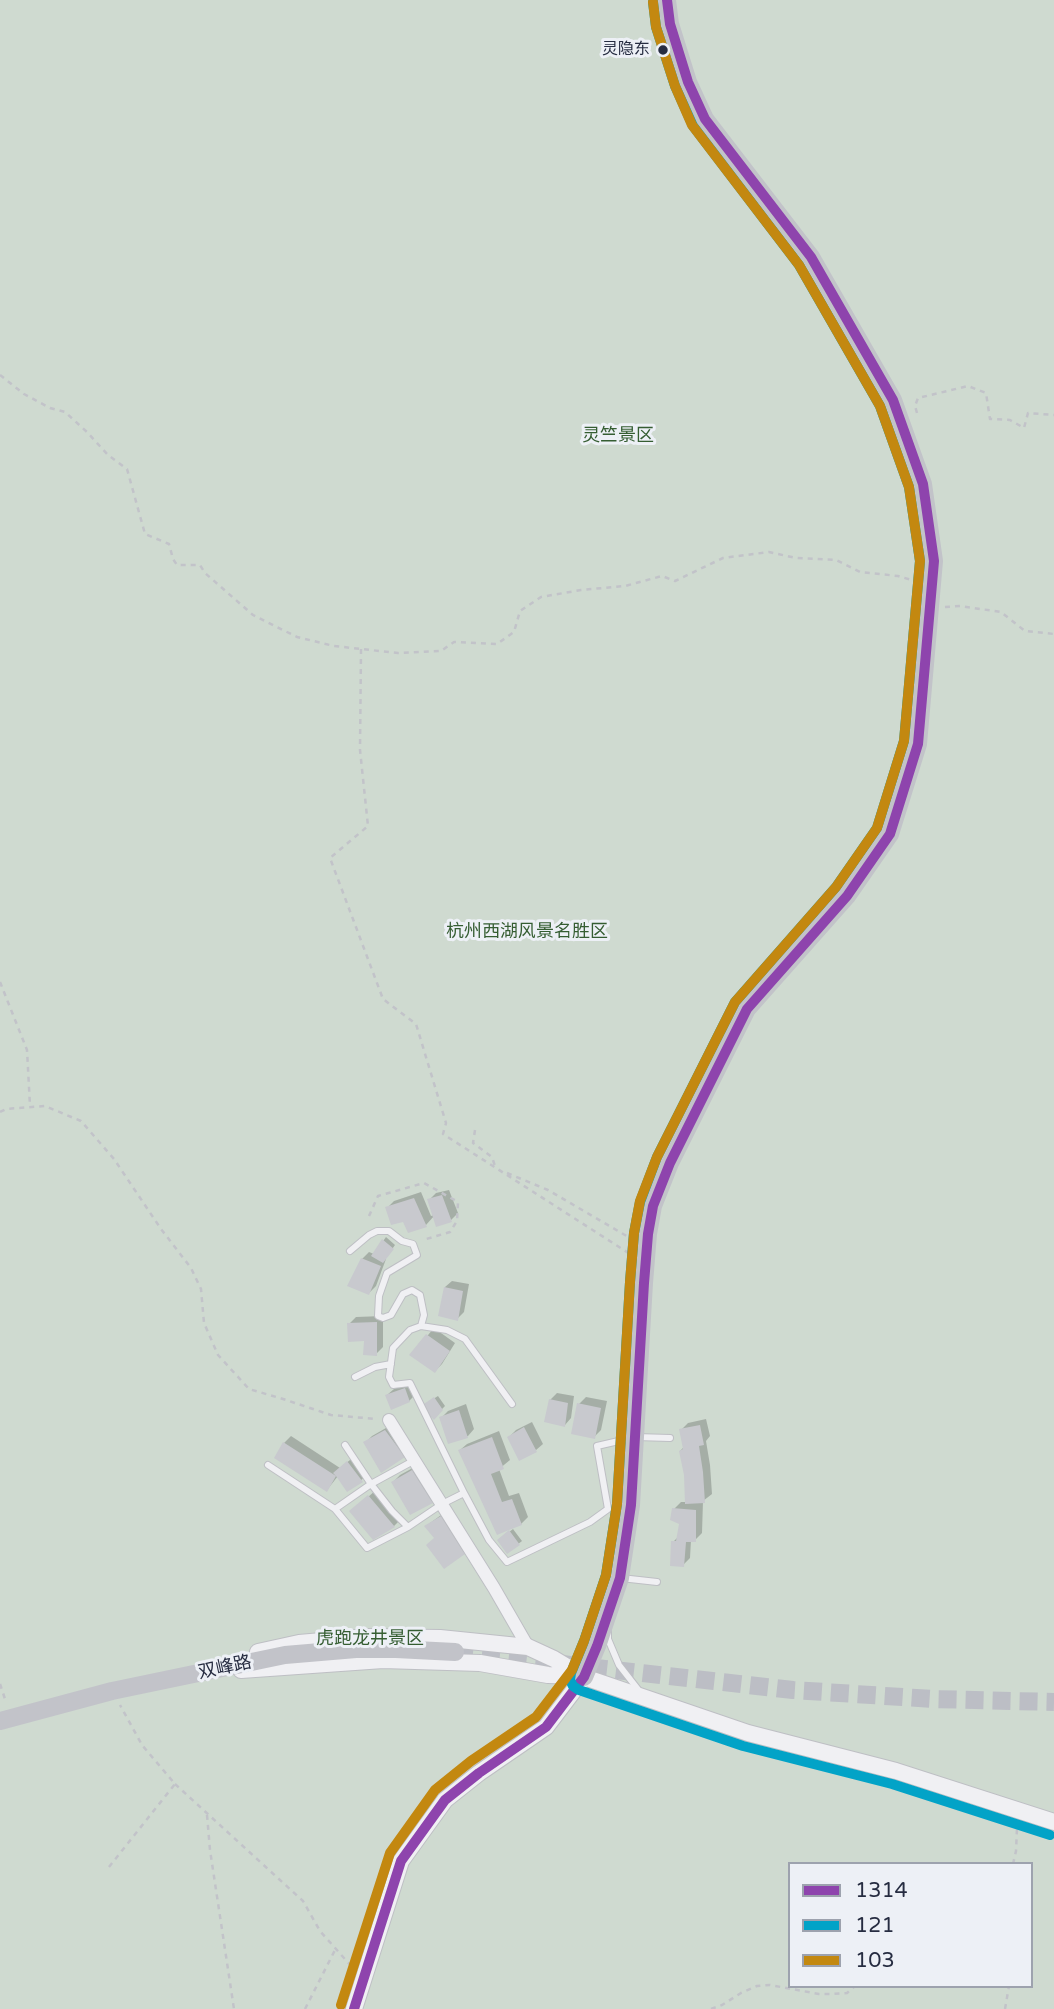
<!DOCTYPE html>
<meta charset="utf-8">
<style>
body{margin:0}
#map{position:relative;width:1054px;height:2009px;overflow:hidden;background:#e1e2e6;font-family:"Varela Round",sans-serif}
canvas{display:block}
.legend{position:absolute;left:788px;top:1862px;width:245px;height:126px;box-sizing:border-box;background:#edf0f6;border:2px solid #9da2ae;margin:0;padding:9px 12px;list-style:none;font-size:21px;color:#262c41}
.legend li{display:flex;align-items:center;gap:14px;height:35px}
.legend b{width:35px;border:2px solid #9da2ae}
</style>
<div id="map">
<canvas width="1054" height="2009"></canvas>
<ul class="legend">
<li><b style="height:9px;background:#8e44ad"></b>1314</li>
<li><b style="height:9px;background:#02a3c7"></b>121</li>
<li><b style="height:9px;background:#c38810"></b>103</li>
</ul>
</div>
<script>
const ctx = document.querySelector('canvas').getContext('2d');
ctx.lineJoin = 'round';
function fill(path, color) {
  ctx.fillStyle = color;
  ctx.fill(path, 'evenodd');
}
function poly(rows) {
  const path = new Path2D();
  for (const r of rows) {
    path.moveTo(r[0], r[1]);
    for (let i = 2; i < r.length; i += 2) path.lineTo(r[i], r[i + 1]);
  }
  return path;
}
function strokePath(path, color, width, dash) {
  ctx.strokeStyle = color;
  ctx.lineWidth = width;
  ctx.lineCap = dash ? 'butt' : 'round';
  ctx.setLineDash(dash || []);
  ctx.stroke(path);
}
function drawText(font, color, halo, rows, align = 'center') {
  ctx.font = font + ' "Varela Round","Noto Sans SC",sans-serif';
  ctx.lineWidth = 6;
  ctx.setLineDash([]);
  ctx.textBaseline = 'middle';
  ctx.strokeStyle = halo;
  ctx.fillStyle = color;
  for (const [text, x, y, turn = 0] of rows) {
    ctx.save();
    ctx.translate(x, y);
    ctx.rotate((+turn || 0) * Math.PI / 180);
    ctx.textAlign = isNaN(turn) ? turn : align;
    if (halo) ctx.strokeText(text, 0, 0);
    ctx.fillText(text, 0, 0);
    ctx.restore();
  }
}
fill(poly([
 [0,0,1054,0,1054,2009,0,2009],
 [790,1864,1031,1864,1031,1986,790,1986]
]), '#cfdad0');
fill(poly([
 [449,1190,458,1213,451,1220,434,1216,426,1225,404,1220,387,1208,394,1201,421,1192,431,1216,434,1215,429,1200,436,1193],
 [386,1237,395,1245,385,1259,386,1259,376,1286,369,1293,362,1259,369,1252,374,1254],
 [452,1281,469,1284,464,1312,457,1319,445,1287],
 [383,1316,383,1347,376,1354,349,1324,356,1317],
 [434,1328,455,1343,442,1364,435,1371,411,1355],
 [412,1382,416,1394,409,1401,387,1395,394,1389],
 [557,1393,574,1396,571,1418,565,1425,550,1400],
 [438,1396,445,1406,434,1417,427,1403],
 [586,1397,607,1401,601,1430,594,1437,579,1404],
 [466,1404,474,1429,468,1436,449,1442,441,1418,448,1411],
 [706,1419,710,1436,706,1441,710,1465,712,1494,703,1501,702,1533,695,1540,691,1540,690,1558,683,1565,673,1542,679,1536,681,1523,674,1509,681,1502,687,1502,685,1475,680,1451,684,1447,681,1430,688,1423],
 [532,1422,543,1444,536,1450,509,1437,516,1430],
 [393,1424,411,1449,404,1456,365,1443,372,1436],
 [499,1431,510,1460,499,1469,509,1496,519,1493,528,1517,521,1524,497,1533,460,1450,467,1444],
 [291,1436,340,1468,355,1456,369,1474,348,1490,338,1476,327,1490,284,1443],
 [420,1464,439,1494,432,1501,393,1482,400,1475],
 [376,1490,401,1519,394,1526,373,1538,359,1505],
 [448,1510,471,1546,444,1567,435,1538,426,1526],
 [513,1529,522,1541,508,1552,499,1540]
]), '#0003');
fill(poly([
 [442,1195,452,1222,436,1227,427,1199],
 [414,1198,427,1227,408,1233,403,1222,391,1225,385,1207],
 [382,1239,394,1249,383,1263,371,1256],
 [361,1258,381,1266,369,1295,347,1286],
 [444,1287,463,1291,458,1321,438,1316],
 [377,1322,377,1356,363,1355,364,1341,348,1342,347,1323],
 [426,1334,450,1351,435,1373,409,1355],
 [405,1388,410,1402,391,1410,385,1395],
 [434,1397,443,1410,434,1420,421,1406],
 [549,1399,568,1403,565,1427,544,1422],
 [577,1403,601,1408,595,1439,571,1434],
 [459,1410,468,1438,448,1444,439,1417],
 [700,1425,704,1445,699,1446,703,1472,705,1503,685,1504,684,1475,679,1451,683,1449,679,1429],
 [524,1427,537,1452,519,1461,507,1437],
 [385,1430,405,1457,381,1473,363,1442],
 [492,1437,504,1469,491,1474,502,1502,512,1499,522,1525,509,1530,520,1545,507,1554,497,1540,509,1530,497,1535,458,1450],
 [283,1442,336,1476,333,1473,347,1461,363,1482,347,1492,336,1476,327,1492,274,1458],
 [412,1470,433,1503,410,1515,391,1482],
 [368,1495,395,1527,373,1540,349,1511],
 [672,1508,696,1510,696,1542,686,1542,684,1567,670,1566,671,1541,676,1541,679,1524,670,1520],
 [441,1516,465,1554,444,1569,426,1545,434,1538,424,1526]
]), '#c8c9ce');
strokePath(poly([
 [455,1652,793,1690,933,1699,1054,1702]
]), '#bcbec5', 18, [18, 9]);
const service = poly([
 [350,1251,369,1235,377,1231,389,1231,402,1241,413,1244,417,1255,387,1273,379,1296,378,1316,383,1318,391,1315,403,1294,412,1290,420,1295,424,1315,421,1326],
 [355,1377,375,1367,391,1364],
 [345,1445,371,1484,392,1511,408,1527,442,1504,464,1493,410,1383,393,1385,389,1377,393,1348,410,1330,421,1326,447,1330,465,1339,512,1404],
 [268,1465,335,1509],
 [464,1493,489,1540,507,1562,590,1522,608,1509,597,1446,636,1437,670,1438],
 [408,1527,367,1548,335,1509,371,1484,415,1460],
 [621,1578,657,1582],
 [608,1632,608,1639,619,1665,640,1692]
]);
const minor = poly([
 [389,1420,494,1588,528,1647]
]);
const tertiary = poly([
 [258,1652,299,1643,368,1637,440,1638,528,1647,554,1659,584,1677,748,1733,896,1771,1054,1822],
 [241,1670,383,1660,480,1663,548,1675,581,1676],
 [354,2009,401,1861,445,1800,479,1773,546,1727,584,1677]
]);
strokePath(service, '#bebfc4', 8);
strokePath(minor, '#bebfc4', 14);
strokePath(tertiary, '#bebfc4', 18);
strokePath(poly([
 [0,375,24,394,50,408,65,412,87,432,108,455,127,469,145,534,169,544,173,559,177,565,200,565,205,573,253,615,297,637,334,646,398,653,441,651,454,642,497,644,514,632,520,611,541,597,581,590,625,586,662,576,675,581,723,558,769,552,796,558,836,560,860,572,898,576,915,581],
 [917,413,915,406,918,398,968,386,986,393,990,419,1010,420,1024,428,1028,413,1054,415],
 [945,607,960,606,1001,612,1025,631,1054,634],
 [361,649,360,750,368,826,330,858,383,999,416,1024,446,1123,443,1134,630,1254],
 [0,982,27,1050,30,1106],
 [0,1112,6,1109,45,1106,81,1121,114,1159,161,1229,191,1268,201,1289,204,1323,218,1355,249,1389,283,1399,331,1415,376,1419],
 [475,1130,473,1143,492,1157,495,1166],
 [507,1173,548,1190,630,1238],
 [369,1216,378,1196,424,1183,458,1202,457,1221,450,1232,423,1240],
 [0,1684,6,1702],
 [175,1784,303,1901,320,1931,352,1967],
 [207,1815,210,1850,234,2009],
 [1013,1864,1016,1851,1017,1828],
 [109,1867,175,1784,142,1745,120,1705],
 [305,2009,335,1950],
 [711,2009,722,2005,741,1993,757,1986,770,1985,819,1994,832,1994,847,1993,855,1986],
 [1005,2009,1009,1986]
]), '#c2c3c9', 2.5, [5, 5]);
strokePath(service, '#f0f0f3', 6);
strokePath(minor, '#f0f0f3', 12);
strokePath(tertiary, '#f0f0f3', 16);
strokePath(poly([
 [584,1677,597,1646,620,1578,631,1505,644,1283,648,1234,653,1206,670,1163,747,1009,847,896,890,834,918,744,934,561,923,484,893,400,811,257,705,119,688,82,670,24,667,0],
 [0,1721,112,1691,285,1655,356,1649,396,1649,455,1652]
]), '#c2c3c9', 18);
strokePath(poly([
 [354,2009,401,1861,445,1800,479,1773,546,1727,584,1677,597,1646,620,1578,631,1505,644,1283,648,1234,653,1206,670,1163,747,1009,847,896,890,834,918,744,934,561,923,484,893,400,811,257,705,119,688,82,670,24,667,0]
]), '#8e44ad', 10);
strokePath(poly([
 [653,2,656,27,675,86,693,126,799,265,880,406,909,487,920,561,904,741,877,828,836,887,735,1002,657,1157,640,1202,634,1233,630,1282,617,1504,606,1575,584,1641,571,1673,570,1680,573,1686,579,1690,743,1746,892,1784,1050,1835]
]), '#02a3c7', 10);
strokePath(poly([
 [341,2005,390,1853,435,1790,471,1761,536,1717,572,1670,584,1641,606,1575,617,1504,630,1282,634,1233,640,1201,657,1157,735,1002,836,887,877,828,904,741,920,561,909,487,880,406,799,265,692,125,675,86,656,27,653,2]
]), '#c38810', 10);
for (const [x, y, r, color] of [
 [663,50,6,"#262c41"]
]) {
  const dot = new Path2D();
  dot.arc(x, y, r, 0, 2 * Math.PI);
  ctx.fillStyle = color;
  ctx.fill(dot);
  strokePath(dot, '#edf0f6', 2.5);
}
drawText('16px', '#262c41', '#edf0f6', [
 ["灵隐东",650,50]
], 'right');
drawText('18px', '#355d32', '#edf0f6', [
 ["灵竺景区",618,436],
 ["杭州西湖风景名胜区",527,932],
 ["虎跑龙井景区",370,1639]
]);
drawText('18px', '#262c41', '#edf0f6', [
 ["双峰路",225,1668,-12]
]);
</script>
